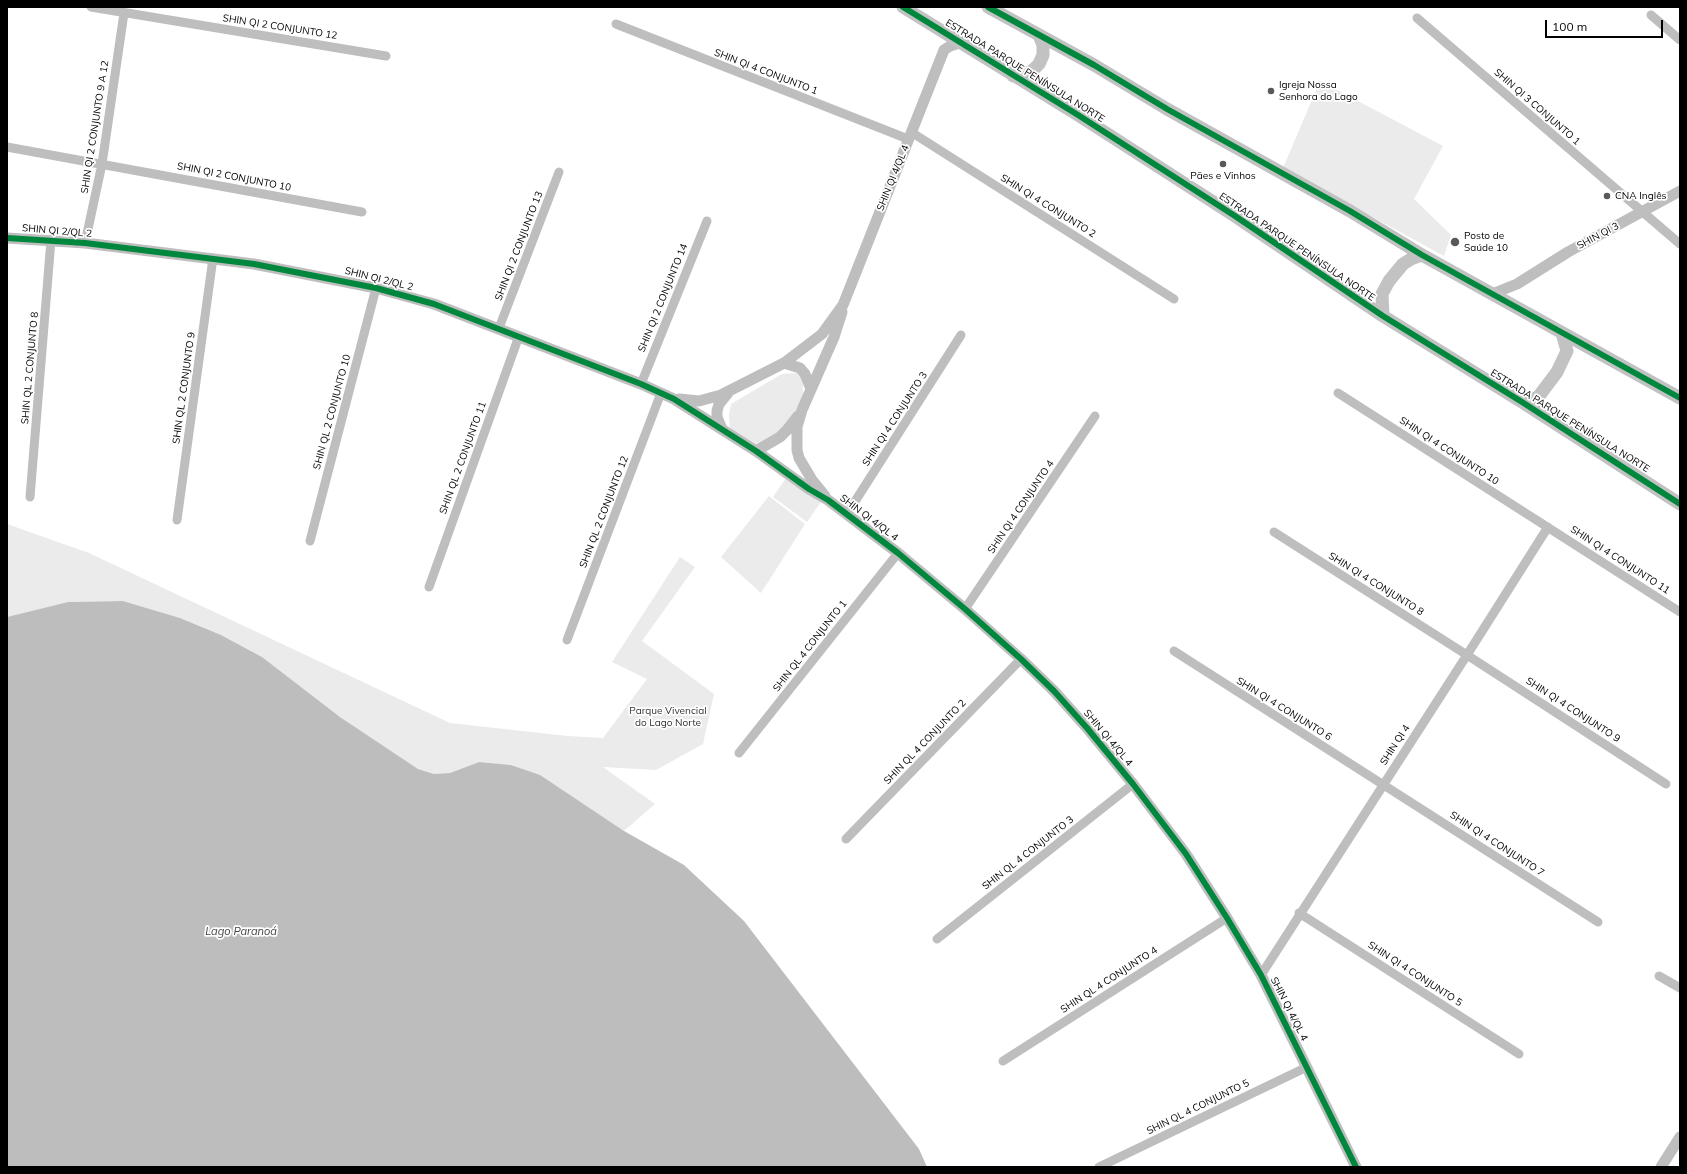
<!DOCTYPE html>
<meta charset="utf-8">
<style>
body{margin:0}
#map{position:relative;width:1687px;height:1174px;overflow:hidden;background:#fff;font-family:Mulish,sans-serif}
canvas{display:block}
.frame{position:absolute;inset:0;border:8px solid #000;pointer-events:none}
.scale{position:absolute;left:1545px;top:20px;width:118px;height:18px;box-sizing:border-box;border:2px solid #000;border-top:0;padding-left:5px;font-size:12px;line-height:14px;white-space:nowrap;color:#000;-webkit-text-stroke:3px #fff;paint-order:stroke}
</style>
<div id="map">
<canvas width="1687" height="1174"></canvas>
<div class="frame"></div>
<div class="scale">100 m</div>
</div>
<script>
const ctx = document.querySelector('canvas').getContext('2d');
ctx.lineJoin = 'round';
function fill(path, color) {
  ctx.fillStyle = color;
  ctx.fill(path, 'evenodd');
}
function poly(rows) {
  const path = new Path2D();
  for (const r of rows) {
    path.moveTo(r[0], r[1]);
    for (let i = 2; i < r.length; i += 2) path.lineTo(r[i], r[i + 1]);
  }
  return path;
}
function strokePath(path, color, width, dash) {
  ctx.strokeStyle = color;
  ctx.lineWidth = width;
  ctx.lineCap = dash ? 'butt' : 'round';
  ctx.setLineDash(dash || []);
  ctx.stroke(path);
}
function drawText(font, color, halo, rows, align = 'center') {
  ctx.font = font + ' Mulish,sans-serif';
  ctx.lineWidth = 3.5;
  ctx.setLineDash([]);
  ctx.textBaseline = 'middle';
  ctx.strokeStyle = halo;
  ctx.fillStyle = color;
  for (const [text, x, y, turn = 0] of rows) {
    ctx.save();
    ctx.translate(x, y);
    ctx.rotate((+turn || 0) * Math.PI / 180);
    ctx.textAlign = isNaN(turn) ? turn : align;
    if (halo) ctx.strokeText(text, 0, 0);
    ctx.fillText(text, 0, 0);
    ctx.restore();
  }
}
fill(poly([
 [1320,81,1443,146,1414,199,1451,235,1444,256,1283,168],
 [796,373,803,379,803,395,795,414,771,440,756,444,730,429,729,415,731,404,782,374],
 [786,478,821,502,807,522,773,497],
 [769,496,805,524,761,593,721,557],
 [7,524,89,553,450,723,568,736,603,738,647,679,612,662,680,557,695,567,642,641,714,694,703,744,656,770,603,767,655,804,624,831,540,776,511,765,479,762,450,773,434,774,418,769,340,717,262,657,221,635,180,618,123,601,68,602,7,617]
]), '#ebebeb');
fill(poly([
 [123,601,180,618,221,635,262,657,340,717,418,769,434,774,450,773,479,762,511,765,540,775,624,831,684,865,744,921,919,1149,927,1167,7,1167,7,617,68,602]
]), '#bdbdbd');
strokePath(poly([
 [91,7,386,56],
 [1651,15,1680,40],
 [1417,18,1680,244],
 [616,24,908,139],
 [911,132,1174,299],
 [7,147,362,212],
 [85,243,102,164,124,13],
 [499,328,559,172],
 [641,384,707,221],
 [1338,393,1680,612],
 [30,497,51,240],
 [847,514,961,335],
 [177,520,213,258],
 [1274,532,1467,655,1666,784],
 [310,541,376,288],
 [429,587,519,336],
 [965,609,1095,416],
 [567,640,661,393],
 [1174,651,1598,922],
 [739,753,898,553],
 [846,839,1021,659],
 [1299,913,1519,1054],
 [937,939,1133,784],
 [1261,975,1467,655,1548,527],
 [1659,976,1680,988],
 [1003,1061,1227,918],
 [1099,1167,1307,1067]
]), '#bebebe', 9);
strokePath(poly([
 [7,238,85,243,254,264,376,288,434,304,641,384,674,399,756,451,809,489,828,500,898,553,965,609,1021,659,1054,691,1087,728,1133,784,1186,854,1227,918,1261,975,1356,1167],
 [1492,294,1517,284,1568,252,1680,191],
 [784,363,800,368,805,374,811,389],
 [679,399,699,401,721,395,784,363,822,334,843,305,944,50,950,46,962,42],
 [722,429,717,417,717,411,719,404,728,393],
 [756,451,780,437,787,430,798,416],
 [825,496,812,480,799,458,797,450,797,427,802,410,834,337,842,312],
 [1661,1167,1680,1137]
]), '#bebebe', 11);
strokePath(poly([
 [903,7,1078,115,1235,216,1383,316,1522,402,1680,504],
 [988,7,1094,65,1167,109,1350,211,1422,255,1680,398],
 [1013,76,1023,75,1032,71,1039,64,1043,55,1043,45,1039,35],
 [1383,316,1382,294,1389,281,1403,264,1411,259,1422,255],
 [1522,402,1531,401,1539,396,1557,372,1567,351,1562,333]
]), '#c2c2c2', 13);
strokePath(poly([
 [903,7,1078,115,1235,216,1383,316,1522,402,1680,504],
 [988,7,1094,65,1167,109,1350,211,1422,255,1680,398],
 [7,238,85,243,254,264,376,288,434,304,641,384,674,399,756,451,809,489,828,500,898,553,965,609,1021,659,1054,691,1087,728,1133,784,1186,854,1227,918,1261,975,1356,1167]
]), '#00873e', 6);
for (const [x, y, r, color] of [
 [1271,91,4,"#595959"],
 [1223,164,4,"#595959"],
 [1607,196,4,"#595959"],
 [1455,242,5,"#595959"]
]) {
  const dot = new Path2D();
  dot.arc(x, y, r, 0, 2 * Math.PI);
  ctx.fillStyle = color;
  ctx.fill(dot);
  strokePath(dot, '#fff', 1.5);
}
drawText('10px', '#000', '#fff', [
 ["SHIN QI 2 CONJUNTO 12",280,27,9],
 ["ESTRADA PARQUE PENÍNSULA NORTE",1025,71,32],
 ["SHIN QI 4 CONJUNTO 1",766,72,21],
 ["SHIN QI 3 CONJUNTO 1",1537,107,41],
 ["SHIN QI 2 CONJUNTO 9 A 12",95,127,-81],
 ["SHIN QI 2 CONJUNTO 10",234,177,11],
 ["SHIN QI 4/QL 4",893,178,-68],
 ["SHIN QI 4 CONJUNTO 2",1048,206,32],
 ["SHIN QI 2/QL 2",57,231,5],
 ["SHIN QI 3",1598,236,-28],
 ["SHIN QI 2 CONJUNTO 13",519,246,-69],
 ["ESTRADA PARQUE PENÍNSULA NORTE",1297,247,34],
 ["SHIN QI 2/QL 2",379,279,14],
 ["SHIN QI 2 CONJUNTO 14",663,298,-68],
 ["SHIN QL 2 CONJUNTO 8",30,368,-85],
 ["SHIN QL 2 CONJUNTO 9",184,388,-82],
 ["SHIN QL 2 CONJUNTO 10",332,412,-75],
 ["SHIN QI 4 CONJUNTO 3",895,419,-57],
 ["ESTRADA PARQUE PENÍNSULA NORTE",1570,421,32],
 ["SHIN QI 4 CONJUNTO 10",1449,451,33],
 ["SHIN QL 2 CONJUNTO 11",463,458,-70],
 ["SHIN QI 4 CONJUNTO 4",1021,507,-56],
 ["SHIN QL 2 CONJUNTO 12",604,512,-69],
 ["SHIN QI 4/QL 4",869,518,37],
 ["SHIN QI 4 CONJUNTO 11",1620,560,33],
 ["SHIN QI 4 CONJUNTO 8",1376,584,32],
 ["SHIN QL 4 CONJUNTO 1",810,646,-52],
 ["SHIN QI 4 CONJUNTO 6",1284,709,32],
 ["SHIN QI 4 CONJUNTO 9",1573,710,33],
 ["SHIN QI 4/QL 4",1108,738,50],
 ["SHIN QL 4 CONJUNTO 2",925,742,-46],
 ["SHIN QI 4",1395,745,-57],
 ["SHIN QI 4 CONJUNTO 7",1497,844,33],
 ["SHIN QL 4 CONJUNTO 3",1028,853,-38],
 ["SHIN QI 4 CONJUNTO 5",1415,974,33],
 ["SHIN QL 4 CONJUNTO 4",1109,980,-33],
 ["SHIN QI 4/QL 4",1289,1009,63],
 ["SHIN QL 4 CONJUNTO 5",1198,1107,-26]
]);
drawText('10px', '#000', '#fff', [
 ["Igreja Nossa",1279,85],
 ["Senhora do Lago",1279,97],
 ["Pães e Vinhos",1223,176,"center"],
 ["CNA Inglês",1615,196],
 ["Posto de",1464,236],
 ["Saúde 10",1464,248]
], 'left');
drawText('10px', '#313131', '#fff', [
 ["Parque Vivencial",668,711],
 ["do Lago Norte",668,723]
]);
drawText('italic 11px', '#424242', '#fff', [
 ["Lago Paranoá",241,932]
]);
</script>
